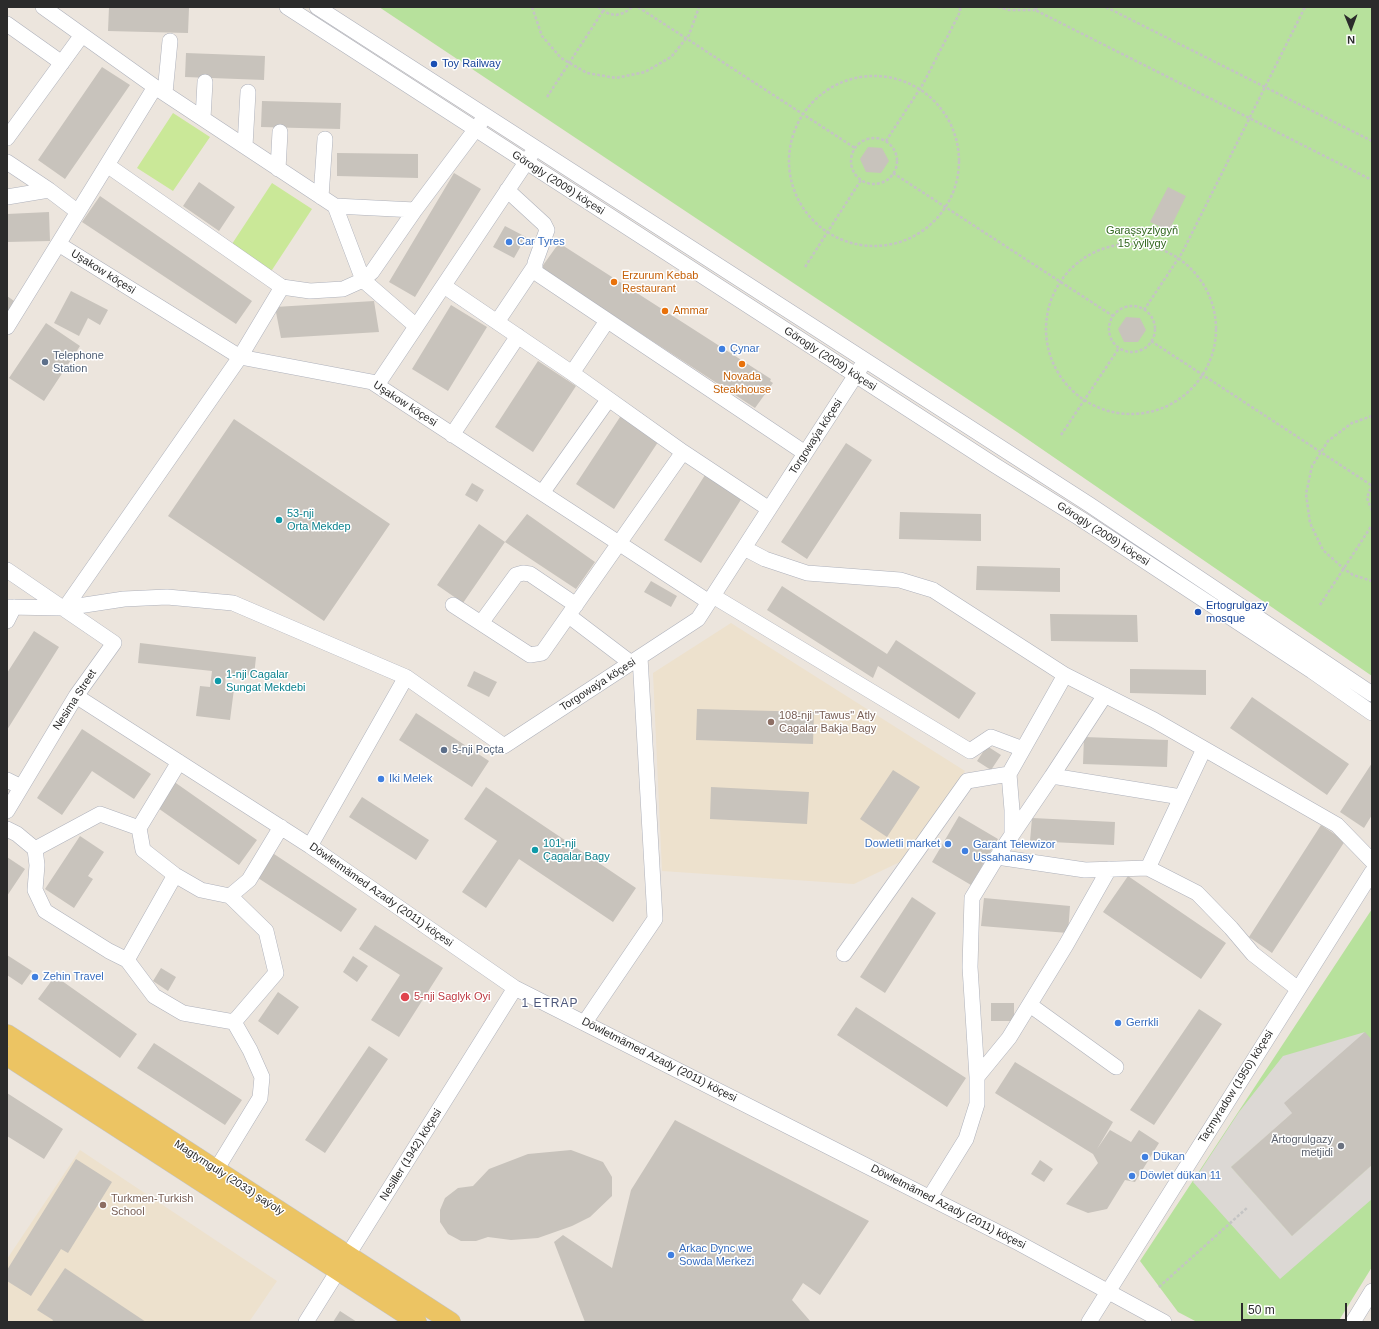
<!DOCTYPE html>
<meta charset="utf-8">
<style>
body{margin:0}
#map{position:relative;width:1379px;height:1329px;overflow:hidden;background:#ece5dd;font-family:Arial,sans-serif}
canvas{display:block}
.frame{position:absolute;inset:0;border:8px solid #2b2b2b;pointer-events:none}
.north{position:absolute;left:1331px;top:8px;width:40px;height:40px;-webkit-text-stroke:3px #fff;paint-order:stroke;rotate:179deg;font-size:11px;font-weight:700;line-height:16px;text-align:center;color:#2b2b2b}
.north::after{content:'';display:block;margin:auto;width:14px;height:18px;background:#2b2b2b;clip-path:polygon(50% 0,100% 100%,50% 72%,0 100%)}
.scale{position:absolute;left:1241px;top:1303px;width:106px;height:18px;box-sizing:border-box;border:2px solid #2b2b2b;border-top:0;padding-left:5px;font-size:12px;line-height:14px;white-space:nowrap;color:#2b2b2b;-webkit-text-stroke:3px #fff;paint-order:stroke}
</style>
<div id="map">
<canvas width="1379" height="1329"></canvas>
<div class="frame"></div>
<div class="north">N</div>
<div class="scale">50 m</div>
</div>
<script>
const ctx = document.querySelector('canvas').getContext('2d');
ctx.lineJoin = 'round';
function fill(path, color) {
  ctx.fillStyle = color;
  ctx.fill(path, 'evenodd');
}
function poly(rows) {
  const path = new Path2D();
  for (const r of rows) {
    if (r.length === 3) {
      path.moveTo(r[0] + r[2], r[1]);
      path.arc(r[0], r[1], r[2], 0, 2 * Math.PI);
      continue;
    }
    path.moveTo(r[0], r[1]);
    for (let i = 2; i < r.length; i += 2) path.lineTo(r[i], r[i + 1]);
  }
  return path;
}
function strokePath(path, color, width, dash) {
  ctx.strokeStyle = color;
  ctx.lineWidth = width;
  ctx.lineCap = dash ? 'butt' : 'round';
  ctx.setLineDash(dash || []);
  ctx.stroke(path);
}
function drawText(font, color, halo, rows, align = 'center') {
  ctx.font = font + ' Arial,sans-serif';
  ctx.lineWidth = 3;
  ctx.setLineDash([]);
  ctx.textBaseline = 'middle';
  ctx.strokeStyle = halo;
  ctx.fillStyle = color;
  for (const [text, x, y, turn = 0] of rows) {
    ctx.save();
    ctx.translate(x, y);
    ctx.rotate((+turn || 0) * Math.PI / 180);
    ctx.textAlign = isNaN(turn) ? turn : align;
    if (halo) ctx.strokeText(text, 0, 0);
    ctx.fillText(text, 0, 0);
    ctx.restore();
  }
}
fill(poly([
 [731,623,965,771,904,860,854,884,662,871,653,673],
 [80,1150,277,1281,249,1322,7,1322,7,1259]
]), '#ede1cd');
fill(poly([
 [379,7,1372,7,1372,676,1017,432],
 [1372,909,1372,1040,1231,1167,1292,1236,1372,1165,1372,1267,1338,1322,1197,1322,1178,1312,1140,1261]
]), '#b7e19c');
fill(poly([
 [173,113,210,137,173,191,137,168],
 [272,183,312,209,270,273,230,247]
]), '#cae898');
fill(poly([
 [1365,1032,1292,1113,1231,1167,1292,1236,1372,1165,1372,1199,1280,1279,1193,1182,1239,1112,1283,1056]
]), '#dcd8d4');
fill(poly([
 [109,7,189,8,188,33,108,31],
 [186,53,265,56,264,80,185,77],
 [102,67,130,85,65,179,38,160],
 [262,101,341,103,340,129,261,127],
 [868,147,882,148,889,161,881,173,866,172,860,159],
 [337,153,418,154,418,178,337,176],
 [454,173,481,189,415,297,389,282],
 [199,182,235,207,219,231,183,206],
 [1168,187,1186,196,1169,231,1150,222],
 [100,196,252,301,236,324,82,222],
 [49,212,50,241,7,242,7,214],
 [505,226,526,237,514,258,493,247],
 [559,243,771,379,770,381,773,383,755,408,542,269,541,268],
 [71,291,108,310,100,325,88,318,79,336,54,323],
 [7,296,17,303,10,314,7,313],
 [374,301,379,332,281,338,275,307],
 [451,305,487,327,448,391,412,369],
 [1126,317,1140,318,1146,330,1138,342,1124,342,1118,329],
 [46,323,80,346,44,401,9,378],
 [538,361,576,386,533,452,495,427],
 [622,414,660,439,614,509,576,484],
 [234,419,390,524,324,621,168,516],
 [846,443,872,460,807,559,781,542],
 [705,475,742,498,701,563,664,540],
 [472,483,484,490,477,502,465,495],
 [900,512,981,514,981,541,899,539],
 [527,514,595,562,576,589,505,542],
 [479,524,505,542,463,603,437,585],
 [977,566,1060,568,1060,592,976,590],
 [651,581,677,596,671,607,644,592],
 [782,586,887,654,896,640,976,693,959,719,878,666,873,678,767,610],
 [1050,614,1137,615,1138,642,1051,641],
 [34,631,59,647,7,730,7,673],
 [140,643,256,657,254,676,226,673,225,688,234,689,230,720,196,716,200,686,210,687,212,671,138,663],
 [1130,669,1206,670,1206,695,1130,693],
 [474,671,497,682,489,697,467,686],
 [1252,697,1349,764,1327,795,1230,728],
 [697,709,814,712,813,744,696,740],
 [416,713,489,761,472,787,399,740],
 [82,729,151,774,134,799,92,771,62,815,37,798],
 [1084,737,1168,740,1167,767,1083,764],
 [987,746,1001,755,991,770,977,761],
 [1372,763,1372,815,1364,828,1340,812],
 [893,770,920,787,887,837,860,819],
 [173,781,257,840,239,865,155,806],
 [486,787,636,888,613,922,519,859,486,908,462,892,497,841,464,819],
 [711,787,809,792,807,824,710,819],
 [362,797,429,840,416,860,349,817],
 [959,816,998,839,971,885,932,862],
 [1032,818,1115,822,1114,845,1030,841],
 [1321,825,1345,841,1272,953,1249,937],
 [80,836,104,852,88,876,93,879,74,908,45,889],
 [271,852,357,909,341,932,255,876],
 [7,857,25,869,7,896],
 [1128,876,1226,943,1201,979,1103,912],
 [912,897,936,913,885,993,860,977],
 [984,898,1070,906,1068,933,981,926],
 [375,925,443,968,399,1037,371,1020,400,975,359,949],
 [7,955,32,971,22,985,7,975],
 [353,956,368,966,357,982,343,972],
 [161,968,176,977,168,991,153,981],
 [55,976,137,1034,120,1058,38,999],
 [278,992,299,1007,278,1035,258,1021],
 [991,1003,1014,1003,1014,1021,991,1021],
 [856,1007,966,1078,947,1107,837,1035],
 [1199,1009,1222,1024,1154,1125,1130,1110],
 [1365,1032,1372,1040,1372,1165,1292,1236,1231,1167,1292,1113,1284,1103],
 [154,1043,242,1100,225,1125,137,1068],
 [369,1046,388,1059,325,1153,305,1140],
 [1015,1062,1113,1122,1097,1149,1110,1130,1131,1142,1139,1130,1159,1143,1135,1182,1125,1180,1107,1209,1088,1213,1066,1204,1098,1163,1093,1154,995,1093],
 [7,1093,63,1129,44,1159,7,1136],
 [675,1120,869,1221,820,1295,803,1283,792,1300,811,1322,585,1322,554,1242,563,1235,612,1268,631,1190],
 [571,1150,603,1162,612,1177,612,1196,590,1217,572,1226,538,1238,511,1240,488,1237,476,1241,461,1241,448,1234,440,1222,440,1210,445,1198,458,1188,473,1186,489,1169,528,1154],
 [76,1159,112,1182,68,1253,61,1249,31,1296,7,1281,7,1270],
 [1040,1160,1053,1169,1044,1182,1031,1174],
 [65,1268,146,1322,52,1322,53,1320,37,1310],
 [340,1311,357,1322,333,1322]
]), '#c8c3bc');
const minor = poly([
 [43,7,155,87,335,206,415,210,481,122],
 [287,7,996,466,1081,519,1312,671,1372,713],
 [317,7,1090,505,1372,694],
 [7,24,62,63],
 [165,93,170,41],
 [203,118,205,82],
 [7,138,82,35],
 [245,146,248,92],
 [7,162,49,190],
 [278,169,280,132],
 [507,190,544,224,547,230,535,263,535,272,805,453],
 [7,197,49,190,78,212],
 [321,197,325,139],
 [335,206,363,280,416,326],
 [60,245,240,357,372,382,709,602],
 [444,286,572,373,683,452,769,509],
 [282,287,310,291,343,289,363,280,372,272,415,210],
 [497,322,534,267],
 [7,327,155,87],
 [572,373,607,321],
 [377,385,531,155],
 [452,435,518,336],
 [542,493,608,400],
 [744,548,765,559,807,573,900,580,933,590,1065,675,1154,720,1337,825,1372,861],
 [7,570,114,643,76,696,7,811],
 [713,596,970,751,991,737,1023,749],
 [453,605,530,655,542,653,683,452],
 [7,607,65,608,124,599,167,597,233,603,406,677],
 [65,608,240,357,282,287,107,165],
 [569,616,631,663],
 [7,621,14,607],
 [481,623,516,575,523,573,530,574,576,605],
 [1105,695,1052,776,1181,797],
 [76,696,310,846,515,988,1015,1241,1164,1322],
 [179,762,139,828,143,850,175,875,201,890,230,896,249,880,281,827],
 [1009,774,1012,810,1012,834],
 [7,780,21,787],
 [7,829,17,834,35,849,37,865,35,890,45,911,109,951,127,960,154,996,183,1013,234,1022,250,1050,262,1077,260,1098,216,1170],
 [310,846,406,677,504,746,698,619,861,367],
 [35,849,100,814,139,828],
 [997,857,1052,776],
 [1148,868,1204,749],
 [230,896,266,931,276,973,234,1022],
 [844,954,967,781,1009,774,1065,675],
 [127,960,175,875],
 [1030,1005,1116,1067],
 [585,1022,655,919,640,657],
 [977,1077,1009,1038,1066,945,1109,869],
 [930,1197,966,1139,977,1104,977,1077,970,967,972,898,997,857,1085,870,1148,868,1197,893,1231,928,1253,954,1298,989],
 [306,1322,515,988],
 [1089,1322,1372,872],
 [1353,1322,1372,1291]
]);
const major = poly([
 [7,1034,451,1322],
 [7,1056,417,1322]
]);
strokePath(minor, '#aeb1bb', 16);
strokePath(major, '#c4c4c4', 20);
strokePath(poly([
 [532,7,542,36,561,58,587,73,616,78,645,72,671,57,689,35,699,7],
 [598,7,609,14,616,15,624,13,632,7],
 [638,7,855,148],
 [937,7,945,7],
 [998,7,1009,10,1035,10],
 [1037,7,1035,10,1372,180],
 [1106,7,1372,141],
 [874,161,85],
 [547,97,603,11],
 [874,161,23],
 [886,141,923,84,960,12,960,7],
 [893,173,1113,316],
 [1131,329,85],
 [805,267,861,180],
 [1132,329,23],
 [1144,310,1182,253,1305,7],
 [1151,341,1371,485],
 [1372,416,1352,423,1328,441,1312,466,1306,494,1310,523,1323,550,1344,569,1353,575,1372,581],
 [1061,435,1119,348],
 [1372,484,1367,498,1372,511],
 [1320,605,1372,525],
 [1159,1287,1248,1207]
]), '#c4c4c4', 2.5, [3, 2]);
strokePath(minor, '#fff', 15);
strokePath(major, '#ecc463', 19);
for (const [x, y, r, color] of [
 [434,64,4,"#1a4fb4"],
 [509,242,4,"#3f7fe0"],
 [614,282,4,"#e8710a"],
 [665,311,4,"#e8710a"],
 [722,349,4,"#3f7fe0"],
 [45,362,4,"#5c6f8a"],
 [742,364,4,"#e8710a"],
 [279,520,4,"#0f9aa8"],
 [1198,612,4,"#1a4fb4"],
 [218,681,4,"#0f9aa8"],
 [771,722,4,"#8d6e63"],
 [444,750,4,"#5c6f8a"],
 [381,779,4,"#3f7fe0"],
 [948,844,4,"#3f7fe0"],
 [535,850,4,"#0f9aa8"],
 [965,851,4,"#3f7fe0"],
 [35,977,4,"#3f7fe0"],
 [405,997,5,"#e0444e"],
 [1118,1023,4,"#3f7fe0"],
 [1341,1146,4,"#6b7280"],
 [1145,1157,4,"#3f7fe0"],
 [1132,1176,4,"#3f7fe0"],
 [103,1205,4,"#8d6e63"],
 [671,1255,4,"#3f7fe0"]
]) {
  const dot = new Path2D();
  dot.arc(x, y, r, 0, 2 * Math.PI);
  ctx.fillStyle = color;
  ctx.fill(dot);
  strokePath(dot, '#fff', 1.5);
}
drawText('11px', '#164399', '#fff', [
 ["Toy Railway",442,64],
 ["Ertogrulgazy",1206,606],
 ["mosque",1206,619]
], 'left');
drawText('11px', '#2b2b2b', '#fff', [
 ["Görogly (2009) köçesi",558,183,33],
 ["Uşakow köçesi",103,272,32],
 ["Görogly (2009) köçesi",830,359,33],
 ["Uşakow köçesi",405,404,33],
 ["Torgowaýa köçesi",816,437,-57],
 ["Görogly (2009) köçesi",1103,534,33],
 ["Torgowaýa köçesi",598,685,-33],
 ["Nesima Street",75,700,-57],
 ["Döwletmämed Azady (2011) köçesi",381,895,35],
 ["Döwletmämed Azady (2011) köçesi",659,1060,27],
 ["Taçmyradow (1950) köçesi",1236,1087,-58],
 ["Nesiller (1942) köçesi",411,1155,-58],
 ["Magtymguly (2033) şaýoly",229,1178,33],
 ["Döwletmämed Azady (2011) köçesi",948,1207,27]
]);
drawText('11px', '#30661d', '#fff', [
 ["Garaşsyzlygyň",1142,231],
 ["15 ýyllygy",1142,244]
]);
drawText('11px', '#366cbe', '#fff', [
 ["Car Tyres",517,242],
 ["Çynar",730,349],
 ["Iki Melek",389,779],
 ["Dowletli market",940,844,"right"],
 ["Garant Telewizor",973,845],
 ["Ussahanasy",973,858],
 ["Zehin Travel",43,977],
 ["Gerrkli",1126,1023],
 ["Dükan",1153,1157],
 ["Döwlet dükan 11",1140,1176],
 ["Arkac Dync we",679,1249],
 ["Sowda Merkezi",679,1262]
], 'left');
drawText('11px', '#c56008', '#fff', [
 ["Erzurum Kebab",622,276],
 ["Restaurant",622,289],
 ["Ammar",673,311],
 ["Novada",742,377,"center"],
 ["Steakhouse",742,390,"center"]
], 'left');
drawText('11px', '#4e5e75', '#fff', [
 ["Telephone",53,356],
 ["Station",53,369],
 ["5-nji Poçta",452,750]
], 'left');
drawText('11px', '#0d838f', '#fff', [
 ["53-nji",287,514],
 ["Orta Mekdep",287,527],
 ["1-nji Cagalar",226,675],
 ["Sungat Mekdebi",226,688],
 ["101-nji",543,844],
 ["Çagalar Bagy",543,857]
], 'left');
drawText('11px', '#785e54', '#fff', [
 ["108-nji \"Tawus\" Atly",779,716],
 ["Cagalar Bakja Bagy",779,729],
 ["Turkmen-Turkish",111,1199],
 ["School",111,1212]
], 'left');
drawText('11px', '#be3a42', '#fff', [
 ["5-nji Saglyk Oyi",414,997]
], 'left');
drawText('11px', '#5b616d', '#fff', [
 ["Ärtogrulgazy",1333,1140],
 ["metjidi",1333,1153]
], 'right');
ctx.letterSpacing = '1px';
drawText('12px', '#4d577a', '#fff', [
 ["1 ETRAP",550,1004]
]);
ctx.letterSpacing = '0px';
</script>
